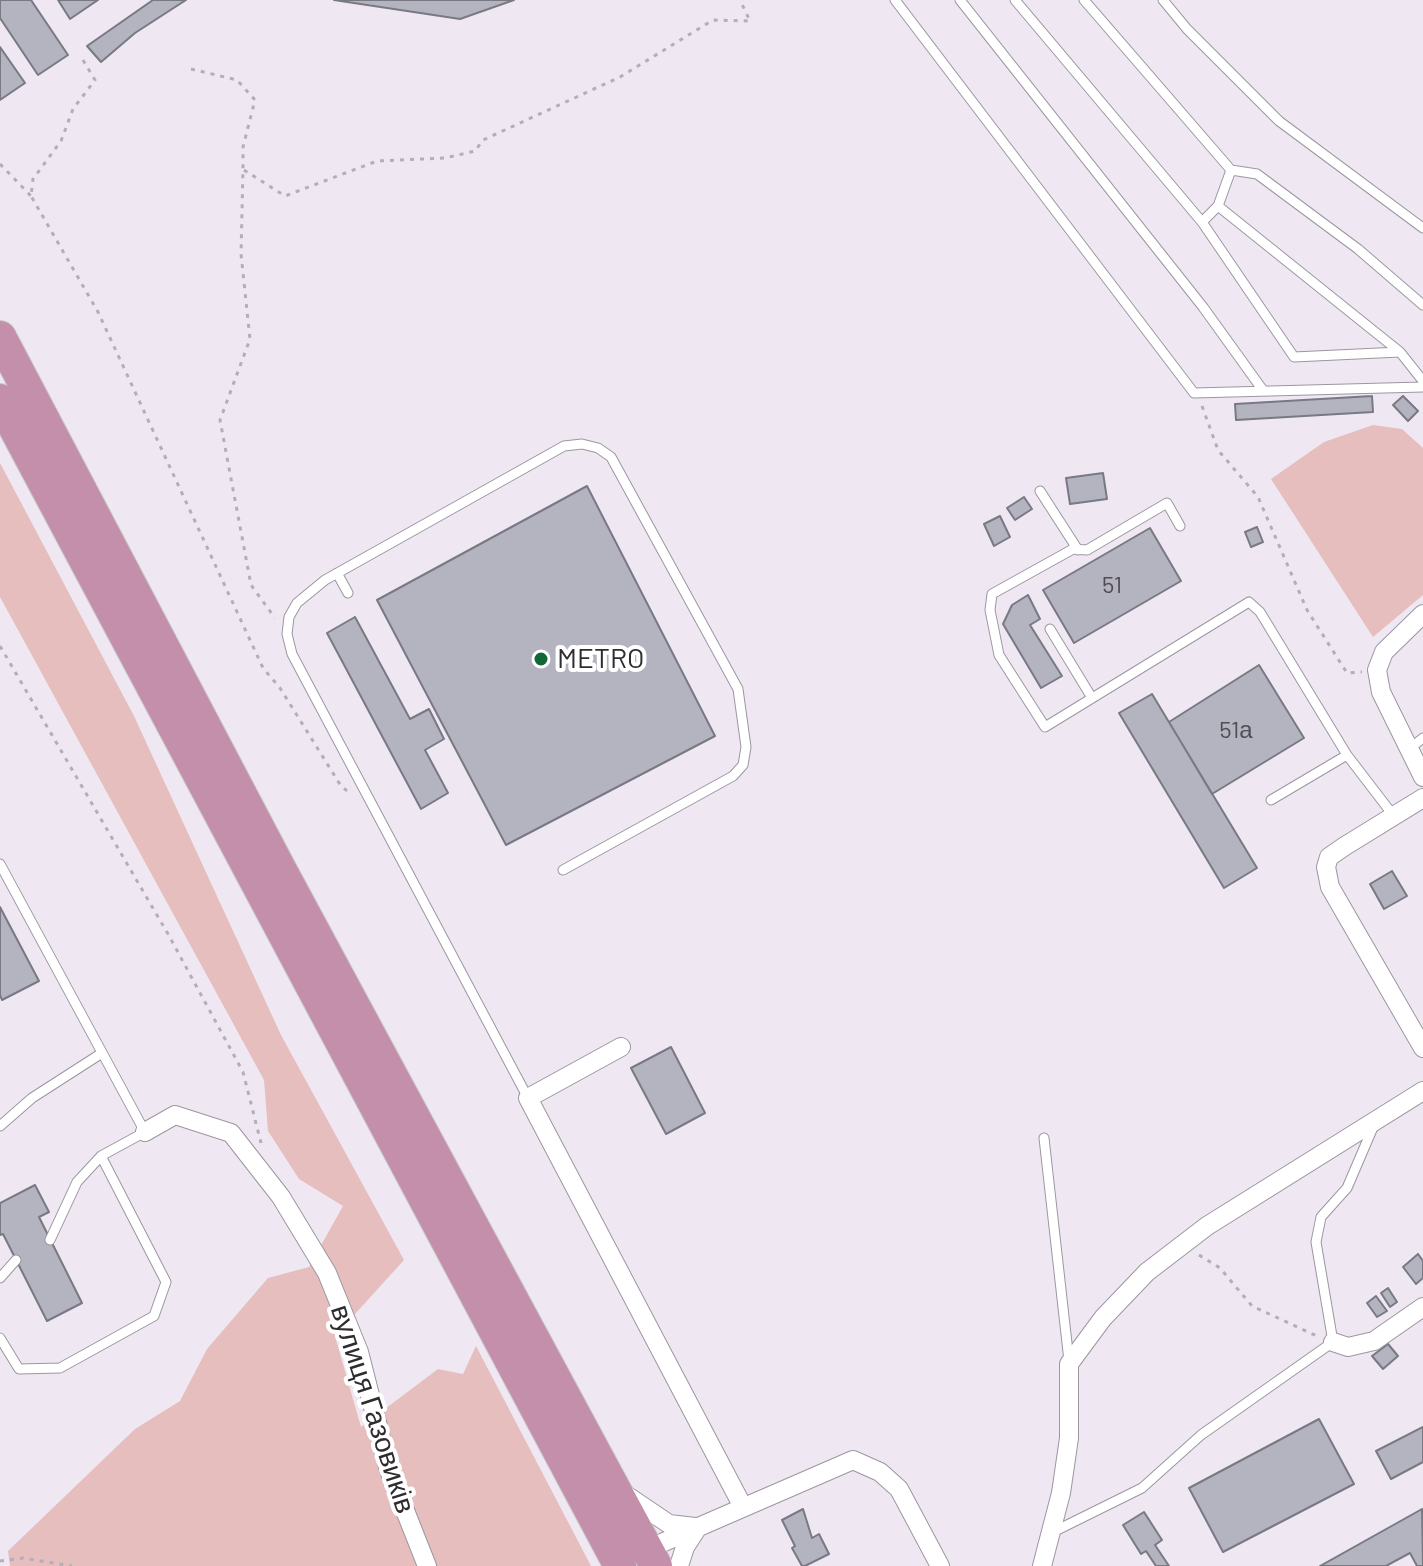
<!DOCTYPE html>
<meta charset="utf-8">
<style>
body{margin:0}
canvas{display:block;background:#efe8f2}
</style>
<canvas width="1423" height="1566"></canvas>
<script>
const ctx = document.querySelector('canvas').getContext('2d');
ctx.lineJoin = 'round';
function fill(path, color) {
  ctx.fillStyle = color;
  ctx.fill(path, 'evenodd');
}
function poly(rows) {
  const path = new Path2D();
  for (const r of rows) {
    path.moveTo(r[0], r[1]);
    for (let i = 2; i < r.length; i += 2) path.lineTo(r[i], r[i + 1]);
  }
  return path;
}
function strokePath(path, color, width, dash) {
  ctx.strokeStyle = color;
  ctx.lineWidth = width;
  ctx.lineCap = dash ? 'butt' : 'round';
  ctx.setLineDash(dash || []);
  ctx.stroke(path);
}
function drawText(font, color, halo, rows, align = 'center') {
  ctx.font = font + ' Barlow,sans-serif';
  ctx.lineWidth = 8;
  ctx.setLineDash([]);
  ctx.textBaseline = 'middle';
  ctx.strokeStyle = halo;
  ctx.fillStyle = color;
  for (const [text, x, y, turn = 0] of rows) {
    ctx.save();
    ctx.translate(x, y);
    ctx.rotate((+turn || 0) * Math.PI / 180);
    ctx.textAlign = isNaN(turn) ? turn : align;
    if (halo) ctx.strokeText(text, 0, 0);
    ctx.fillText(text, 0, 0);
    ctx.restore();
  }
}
fill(poly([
 [1373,425,1402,429,1423,448,1423,595,1373,637,1271,479,1324,442],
 [0,463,134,716,281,1035,404,1260,335,1336,361,1427,438,1369,463,1374,476,1346,591,1566,10,1566,8,1551,135,1429,180,1401,207,1349,268,1278,309,1267,343,1206,299,1179,268,1131,264,1080,0,597]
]), '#e5bebd');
const building = poly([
 [0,0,31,0,68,55,38,75,0,18,0,0],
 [58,0,98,0,70,19,58,0],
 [153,0,186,0,135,33,101,62,87,46,153,0],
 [334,0,514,0,460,19,334,0],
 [0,47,25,83,0,100,0,47],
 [1372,396,1373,412,1236,420,1235,404,1372,396],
 [1403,396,1418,411,1408,421,1393,405,1403,396],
 [1103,473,1107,499,1070,504,1066,478,1103,473],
 [587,486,715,736,506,845,377,600,587,486],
 [1024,497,1032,509,1015,520,1007,508,1024,497],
 [1000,516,1010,537,994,546,984,524,1000,516],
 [1257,527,1263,542,1251,547,1245,532,1257,527],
 [1150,528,1181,581,1074,643,1043,590,1150,528],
 [1028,595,1040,619,1030,625,1062,676,1041,688,1003,624,1012,605,1028,595],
 [355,617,410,719,429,709,444,739,425,750,448,793,421,809,327,633,355,617],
 [1259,665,1304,738,1212,794,1169,722,1259,665],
 [1152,694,1257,868,1224,888,1119,713,1152,694],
 [1392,871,1407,896,1384,909,1370,884,1392,871],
 [0,907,39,981,2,1000,0,995,0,907],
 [671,1047,705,1113,666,1134,631,1068,671,1047],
 [35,1185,49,1212,39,1217,82,1303,47,1321,3,1234,0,1235,0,1203,35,1185],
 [1418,1254,1423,1261,1423,1278,1416,1284,1403,1267,1418,1254],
 [1388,1288,1397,1302,1390,1307,1381,1293,1388,1288],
 [1376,1296,1387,1311,1377,1317,1367,1303,1376,1296],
 [1388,1344,1398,1356,1383,1369,1372,1356,1388,1344],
 [1319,1419,1354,1484,1223,1552,1189,1488,1319,1419],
 [1423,1427,1423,1462,1391,1479,1376,1451,1423,1427],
 [803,1509,812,1538,819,1534,829,1554,805,1566,802,1566,792,1548,795,1546,782,1520,803,1509],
 [1422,1509,1423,1566,1417,1566,1410,1553,1386,1566,1320,1566,1422,1509],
 [1144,1512,1162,1540,1155,1545,1169,1566,1156,1566,1146,1551,1141,1554,1123,1525,1144,1512]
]);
fill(building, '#b3b4c0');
strokePath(building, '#797984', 2);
const service = poly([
 [895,0,1194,393,1423,387],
 [960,0,1203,307,1262,389],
 [1015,0,1202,222,1294,357,1400,352],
 [1084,0,1231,170,1218,206,1202,222],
 [1163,0,1187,29,1279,121,1423,228],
 [1231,170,1257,174,1358,249,1423,305],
 [1218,206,1400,352,1423,381],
 [1040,491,1078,550],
 [1180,526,1167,503,1087,550,1073,549,992,594,990,610,999,655,1045,727,1249,602,1260,612,1347,755],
 [337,573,348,593],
 [1050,629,1092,698],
 [1409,749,1423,738],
 [1271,800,1347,755,1393,815],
 [0,864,145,1132,101,1156,77,1182,50,1240],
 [528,1098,292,654,287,634,289,617,297,603,325,580,564,446,582,444,598,448,611,457,738,689,746,747,743,765,733,776,563,870],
 [0,1126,32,1098,102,1053],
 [1044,1138,1069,1361],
 [0,1278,16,1260],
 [0,1338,19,1369,60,1368,154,1316,166,1282,101,1156],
 [1051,1533,1142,1488,1201,1435,1333,1342,1316,1242,1321,1217,1347,1188,1374,1125]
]);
const minor = poly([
 [1423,614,1384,652,1377,670,1381,692,1423,777],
 [1423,798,1345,846,1329,857,1326,867,1330,887,1423,1048],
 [621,1047,528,1098,743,1507],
 [145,1132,175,1115,231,1133,281,1197,327,1273,359,1352,389,1470,427,1566],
 [1333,1342,1348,1347,1374,1341,1423,1307],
 [626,1495,669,1524,695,1527],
 [641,1552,853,1460,880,1472,899,1489,940,1566],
 [679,1566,685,1547,698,1527],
 [1042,1566,1061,1493,1069,1438,1069,1364,1103,1318,1147,1272,1207,1226,1423,1091]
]);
const trunk = poly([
 [0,337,280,869,656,1566],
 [0,400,620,1566]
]);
strokePath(service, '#9d96a0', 11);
strokePath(minor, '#9d96a0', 20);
strokePath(trunk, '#c9c8c9', 34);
strokePath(poly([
 [83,60,95,80,73,109,61,141,33,179,31,196,98,312,263,668,280,688,341,786,351,794],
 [191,69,237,80,255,100,243,147,243,169,241,254,250,339,220,420,251,585,275,618],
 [0,164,31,196],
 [244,170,285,196,377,161,445,158,475,151,483,140,620,77,713,20,750,21,740,0],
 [1202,406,1218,450,1258,497,1307,610,1347,673,1362,672],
 [0,646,168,934,243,1072,261,1143],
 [1199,1255,1220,1268,1252,1306,1319,1337],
 [0,1561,23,1558,72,1566]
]), '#b4aeb7', 3, [4, 6]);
strokePath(service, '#fff', 9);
strokePath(minor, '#fff', 18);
strokePath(trunk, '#c38faa', 32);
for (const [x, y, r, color] of [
 [541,659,8,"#126738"]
]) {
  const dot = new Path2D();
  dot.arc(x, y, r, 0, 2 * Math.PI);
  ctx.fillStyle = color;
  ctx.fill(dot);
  strokePath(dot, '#fff', 3);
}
drawText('24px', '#504e54', null, [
 ["51",1112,585],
 ["51а",1236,730]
]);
drawText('28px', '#2f2c30', '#fff', [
 ["METRO",557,659]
], 'left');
drawText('28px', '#2f2c30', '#fff', [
 ["вулиця Газовиків",373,1409,72]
]);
</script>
